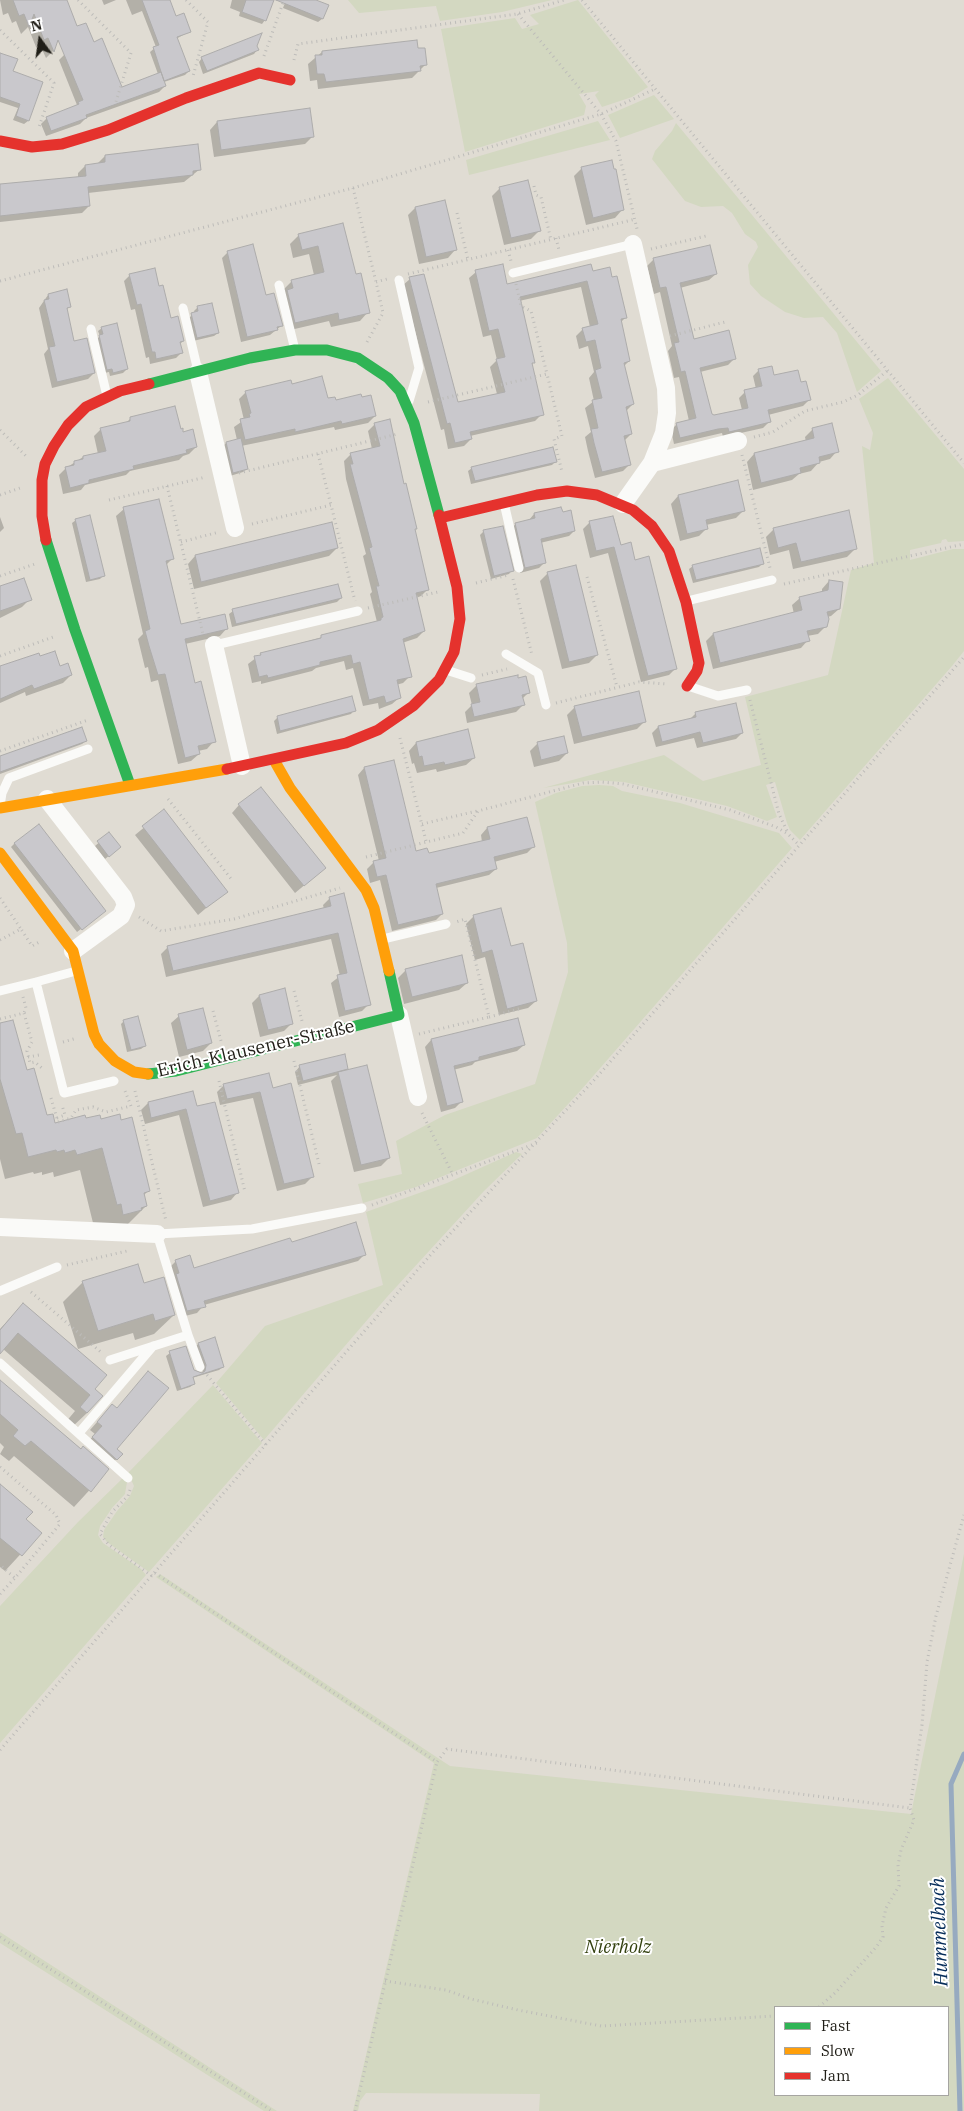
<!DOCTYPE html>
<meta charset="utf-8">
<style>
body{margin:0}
#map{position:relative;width:964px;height:2111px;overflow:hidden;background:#e0dcd3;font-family:"IBM Plex Serif",serif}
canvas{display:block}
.legend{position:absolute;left:774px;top:2006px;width:175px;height:90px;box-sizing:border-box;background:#fff;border:1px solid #a6a5a2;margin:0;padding:6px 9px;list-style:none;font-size:15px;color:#201e17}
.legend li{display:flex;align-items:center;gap:10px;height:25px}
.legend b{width:25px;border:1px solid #a6a5a2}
.north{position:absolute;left:15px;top:15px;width:50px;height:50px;-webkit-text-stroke:4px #fff;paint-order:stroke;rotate:346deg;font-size:14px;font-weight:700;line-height:20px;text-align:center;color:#201e17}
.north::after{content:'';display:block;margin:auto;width:18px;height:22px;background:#201e17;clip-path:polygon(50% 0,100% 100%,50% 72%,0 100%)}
</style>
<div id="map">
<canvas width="964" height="2111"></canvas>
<ul class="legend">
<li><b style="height:6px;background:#30b455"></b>Fast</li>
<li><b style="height:6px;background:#ff9f0a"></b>Slow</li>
<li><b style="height:6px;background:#e5322d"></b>Jam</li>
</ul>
<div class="north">N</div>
</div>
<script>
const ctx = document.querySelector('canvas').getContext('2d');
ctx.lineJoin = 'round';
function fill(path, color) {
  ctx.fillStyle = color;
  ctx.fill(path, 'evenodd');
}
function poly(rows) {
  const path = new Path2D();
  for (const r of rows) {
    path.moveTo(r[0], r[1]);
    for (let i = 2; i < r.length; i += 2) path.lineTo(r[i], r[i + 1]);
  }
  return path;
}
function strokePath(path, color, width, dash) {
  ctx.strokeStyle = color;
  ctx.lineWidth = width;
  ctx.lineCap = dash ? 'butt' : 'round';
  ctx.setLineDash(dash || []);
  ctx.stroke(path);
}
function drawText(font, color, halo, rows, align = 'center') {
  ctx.font = font + ' "IBM Plex Serif",serif';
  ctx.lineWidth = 4;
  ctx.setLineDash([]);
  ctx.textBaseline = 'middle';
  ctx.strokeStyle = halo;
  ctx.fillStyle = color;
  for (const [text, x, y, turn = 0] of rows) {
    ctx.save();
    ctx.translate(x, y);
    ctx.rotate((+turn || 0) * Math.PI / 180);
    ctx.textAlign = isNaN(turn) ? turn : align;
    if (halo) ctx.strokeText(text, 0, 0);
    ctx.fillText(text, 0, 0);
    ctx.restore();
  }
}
fill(poly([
 [348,0,552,0,502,12,440,21,436,6,359,13],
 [578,0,648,87,632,97,602,107,595,95,599,91,579,94,586,106,584,115,465,152,441,29,515,18,522,29,539,24,530,15],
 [654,95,674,119,620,138,608,115],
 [598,121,610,140,469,175,466,160],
 [676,123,881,371,857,392,837,333,823,317,804,318,785,312,761,296,750,284,748,265,758,247,756,242,745,234,732,213,723,206,701,207,685,201,652,159,655,151,672,131],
 [888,378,964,469,964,541,948,542,946,539,942,540,941,543,910,550,910,560,953,549,964,549,964,651,952,666,800,840,790,830,787,823,775,782,766,785,777,817,767,821,727,806,624,782,591,780,543,788,664,755,703,781,761,765,745,697,828,675,851,570,874,563,862,446,870,450,873,433,859,399],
 [599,785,613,786,622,791,680,803,779,833,792,848,581,1090,537,1138,416,1187,363,1203,358,1184,402,1174,396,1141,445,1115,535,1084,568,972,567,943,535,802,556,793,582,786],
 [516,1152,522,1154,484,1191,387,1297,264,1440,216,1383,265,1326,383,1285,366,1212,447,1183],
 [213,1385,262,1443,149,1572,107,1542,103,1537,104,1530,117,1511,130,1496,134,1486,128,1473],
 [124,1477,127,1482,125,1494,112,1508,100,1526,98,1535,103,1543,141,1569,146,1575,0,1743,0,1606,78,1522],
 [964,1554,964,2111,539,2111,540,2094,366,2093,360,2101,358,2111,353,2111,434,1763,156,1577,160,1574,450,1766,911,1814],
 [948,2007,948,2095,775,2095,775,2007],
 [0,1932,277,2111,264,2111,0,1943]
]), '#d3d8c1');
fill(poly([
 [0,0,46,0,59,33,53,51,46,58,40,45,36,47,28,27,21,34,16,21,12,23,8,13,3,15],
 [102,0,116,0,104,5],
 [126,0,158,0,190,31,176,39,189,71,185,75,164,82,165,86,159,92,86,118,80,124,46,136,41,124,47,118,74,108,77,105,59,60,65,54,122,89,158,74,150,52,156,47,142,11,132,15],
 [232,0,273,0,265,20,262,24,239,16,240,12,230,8],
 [286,0,313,0,322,19,318,22,283,8],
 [256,46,257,50,254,54,203,74,199,62,202,58],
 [417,50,425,65,412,78,318,89,317,80,310,81,308,64,322,52],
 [0,54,11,72,28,121,24,124,13,120,18,108,0,102],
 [217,122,312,137,305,144,214,157,210,130],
 [105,156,200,169,184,182,88,193,89,206,82,213,0,222,0,186,78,178,78,173,85,166,97,164],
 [582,168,622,210,615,218,586,225,574,176],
 [500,188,539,231,531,239,504,245,492,196],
 [415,208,455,250,448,258,419,264,408,215],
 [342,224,355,276,368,312,360,321,331,327,329,321,286,331,283,290,292,281,314,275,309,254,293,258,290,244,298,236],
 [228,252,265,296,281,326,270,335,241,342,222,258],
 [654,259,716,274,709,280,680,288,693,340,734,359,728,365,700,372,711,415,714,416,742,410,739,398,745,392,756,389,753,376,759,370,773,377,800,384,809,400,803,406,768,415,770,421,763,428,723,437,722,433,674,444,671,430,677,424,689,421,679,377,674,378,668,351,672,346,660,292,654,294,647,266],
 [476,272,506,285,592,272,612,279,625,318,620,323,629,361,624,366,633,404,626,411,631,434,624,441,629,465,623,471,595,478,588,451,585,437,591,432,585,408,594,401,589,378,594,372,588,346,579,349,576,336,583,329,590,327,581,287,519,301,534,362,531,365,542,414,535,421,470,436,471,439,464,446,448,449,444,429,441,430,403,285,410,279,457,404,497,394,490,367,497,360,491,335,483,337,469,278],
 [130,275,158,287,170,319,183,341,180,344,182,352,176,358,150,364,149,357,146,358,135,309,131,310,124,281],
 [48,295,70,306,66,310,73,343,94,373,88,379,52,388,44,354,48,349,39,308],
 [198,307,218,333,214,336,193,341,188,318,195,314,194,311],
 [102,328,127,369,123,373,110,376,109,372,104,373,96,340,100,336,98,331],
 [291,385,327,400,375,416,368,423,335,430,334,427,241,446,247,469,243,472,230,476,223,446,226,443,237,440,234,427,244,420,239,399,246,392],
 [130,419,182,433,196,447,189,454,183,456,179,460,130,471,126,475,85,485,81,490,63,494,59,475,66,468,83,457,98,454,94,436,101,429,126,423],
 [375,424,403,485,416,528,414,530,428,589,421,596,416,598,424,631,417,638,402,643,410,676,403,683,396,685,399,698,392,704,379,709,378,703,363,706,353,668,346,670,344,661,316,668,312,671,261,684,261,681,252,683,248,664,261,654,377,622,370,594,372,592,363,556,366,554,346,479,344,461,351,454,372,449,368,431],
 [813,429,837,451,830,459,819,462,811,471,799,474,792,480,753,490,747,462,754,454,806,442,805,437],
 [555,462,552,465,471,484,468,471,472,468],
 [678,496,744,510,736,518,706,525,706,529,699,536,680,541,671,504],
 [124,509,172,559,166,565,180,626,227,628,220,636,185,644,194,684,214,741,207,749,198,751,199,754,191,761,178,764,158,680,151,682,148,667,145,668,138,639,143,634,116,516],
 [534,514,574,531,569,536,540,543,544,563,539,568,520,573,510,529,516,524,529,520],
 [0,517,4,528,0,532],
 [614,518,621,546,634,561,676,668,669,675,641,682,608,553,590,558,583,529,590,522],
 [76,520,104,575,100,579,86,582,72,523],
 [774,529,855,549,847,557,793,569,789,550,770,555,766,537],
 [484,531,512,570,509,574,491,579,480,535],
 [337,548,329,556,194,589,188,564,195,556],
 [763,563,759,567,693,583,689,569,693,566],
 [548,573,597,655,589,663,562,669,540,581],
 [829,581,839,609,831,616,827,617,826,626,818,634,807,636,808,640,801,648,713,669,706,641,713,634,794,614,792,605,800,598,822,593,822,589],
 [0,588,30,599,22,607,0,618],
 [341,598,337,602,232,627,229,614,233,611],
 [39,658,71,675,63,683,26,696,25,692,0,703,0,667],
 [517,680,529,692,522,699,523,705,516,712,467,723,465,712,472,705,469,693,476,686],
 [575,707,645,721,637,729,574,744,567,715],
 [354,710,351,714,277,734,274,721,277,718],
 [696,713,742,733,736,739,697,748,694,738,656,747,652,733,658,727,689,720],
 [86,741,82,744,0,774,0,757],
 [416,743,474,758,466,765,437,772,436,769,417,773,414,763,412,764,409,751],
 [538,743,567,753,559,761,534,767,530,751],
 [364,768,415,852,428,855,482,842,481,835,487,828,526,819,533,847,527,853,494,862,496,869,489,875,436,888,442,914,436,920,392,931,380,880,370,883,367,869,374,862,379,861,358,775],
 [239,805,325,868,295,893,232,813],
 [164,811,226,891,198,915,135,835],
 [109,834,116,850,105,859,95,846],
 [15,843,101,914,77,932,11,847],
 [330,898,369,1004,362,1011,339,1017,331,983,340,976,331,939,166,977,161,954,168,947,324,909,323,905],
 [474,916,536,1001,528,1008,499,1015,485,957,475,960,466,924],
 [406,970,467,983,459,990,404,1004,398,978],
 [259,996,292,1023,284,1031,260,1037,252,1003],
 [179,1016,211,1043,203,1051,179,1057,171,1023],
 [124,1021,145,1046,141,1049,127,1052,121,1024],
 [0,1024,26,1071,46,1117,54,1124,84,1117,148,1191,143,1196,146,1206,123,1229,94,1227,80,1170,54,1177,53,1172,42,1175,42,1172,34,1174,33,1172,5,1179,0,1159],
 [431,1040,524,1045,517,1051,475,1062,472,1065,453,1070,461,1102,455,1108,441,1112,425,1047],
 [300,1066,347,1069,344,1072,389,1158,381,1166,354,1172,331,1081,337,1075,298,1085,295,1072],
 [224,1085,272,1089,312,1177,305,1184,277,1191,253,1098,220,1105,217,1092],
 [192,1092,196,1108,237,1193,231,1200,203,1207,179,1115,145,1124,141,1110,148,1103],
 [291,1244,365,1254,358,1261,204,1305,197,1313,181,1317,169,1268,176,1261,193,1270],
 [83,1282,143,1285,174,1315,154,1334,135,1340,133,1333,78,1349,63,1302],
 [23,1304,93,1389,87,1413,71,1428,65,1423,75,1411,3,1349,0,1353,0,1329],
 [214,1339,223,1367,219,1370,192,1378,194,1384,190,1387,177,1391,166,1356,170,1353,193,1370,203,1373,195,1347,198,1344],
 [0,1381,107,1471,74,1507,14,1456,9,1461,0,1454,4,1447,0,1443],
 [105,1413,115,1449,121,1454,109,1467,85,1445,95,1434,90,1430],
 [0,1485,25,1519,40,1533,5,1571,0,1567]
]), '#0003');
strokePath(poly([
 [960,2111,951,1784,964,1754]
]), '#97aac0', 5);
const building = poly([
 [13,0,67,0,77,26,86,23,94,42,102,38,122,87,161,72,166,86,86,115,87,118,51,131,46,117,79,104,78,102,83,100,58,40,54,52,48,38,44,40,34,14,29,27,24,14,19,16,13,0],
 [142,0,170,0,176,16,184,13,191,32,177,37,190,71,164,81,153,47,159,45,142,0],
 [246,0,274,0,266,21,242,12,246,0],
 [276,0,316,0,329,5,323,19,276,0],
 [262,33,257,46,259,50,207,71,201,57,262,33],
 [417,40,418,48,425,48,427,65,420,66,421,71,326,82,324,74,317,74,315,55,322,55,322,51,417,40],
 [0,53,18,59,13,71,43,82,29,121,16,116,20,104,0,97,0,53],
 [310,108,314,137,221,150,217,121,310,108],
 [198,144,201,170,193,171,193,175,88,187,90,206,0,216,0,184,86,176,85,165,105,162,105,155,198,144],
 [612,160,614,169,616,169,624,210,593,218,581,167,612,160],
 [528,180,541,231,511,238,499,187,528,180],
 [445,200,457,250,426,257,415,207,445,200],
 [343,223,356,274,361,273,370,313,339,320,338,313,295,323,287,290,293,288,291,280,324,272,318,246,302,250,298,234,343,223],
 [253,244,266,295,274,293,283,326,277,327,278,330,247,337,227,251,253,244],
 [710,245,717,274,680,283,694,339,729,330,736,359,700,368,712,414,714,415,748,408,744,390,762,386,758,369,772,366,774,375,798,370,801,382,806,381,811,400,768,410,771,422,729,432,728,428,718,429,680,438,676,423,696,418,685,371,681,372,674,343,679,342,666,287,660,288,653,258,710,245],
 [503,264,507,284,591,264,593,271,610,267,612,277,617,276,627,318,621,319,630,361,624,363,634,404,626,407,632,434,624,436,631,465,602,472,594,443,591,429,598,428,592,400,602,398,595,370,601,368,595,340,586,342,582,328,598,324,587,281,520,297,535,363,532,363,544,415,470,432,472,439,455,443,450,423,447,424,409,277,424,274,458,402,505,392,496,359,505,357,498,329,489,331,475,270,503,264],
 [155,268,159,286,163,285,171,318,178,316,184,341,180,342,183,353,156,359,155,352,152,352,141,304,137,305,129,274,155,268],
 [67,289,71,307,67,308,74,341,87,338,95,373,57,382,49,347,55,346,44,300,49,299,48,294,67,289],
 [212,303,219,333,197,338,191,313,198,311,197,306,212,303],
 [117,323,128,369,113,373,112,369,107,370,99,335,103,334,101,327,117,323],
 [322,376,328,398,335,397,336,400,361,394,362,397,371,395,376,416,342,424,341,421,295,432,295,429,245,440,240,419,250,417,249,414,251,413,245,391,291,380,292,384,322,376],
 [175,406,181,429,183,428,183,432,193,429,197,447,186,450,187,453,133,466,134,469,89,480,89,483,70,488,65,467,74,465,74,461,83,459,83,456,106,451,100,428,130,421,130,417,175,406],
 [390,419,404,484,406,483,417,529,415,529,429,590,416,593,425,631,403,639,412,677,397,680,401,698,386,703,384,696,369,700,360,662,353,664,351,655,320,662,320,665,268,678,267,675,259,677,254,656,261,655,260,653,321,638,321,635,381,620,381,618,383,617,376,586,379,586,369,548,372,547,352,472,350,464,353,464,350,453,380,446,374,423,390,419],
 [832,423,839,452,819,457,820,463,800,468,801,473,761,483,754,453,814,438,812,428,832,423],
 [241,438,248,469,233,473,226,442,241,438],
 [553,447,557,462,475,481,471,467,553,447],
 [738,480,745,511,706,520,708,529,687,534,678,495,738,480],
 [159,499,174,559,166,561,181,624,225,614,228,629,185,639,195,683,201,681,216,742,198,746,200,754,185,758,165,674,158,675,149,646,145,631,150,629,123,507,159,499],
 [561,507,563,512,571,510,575,531,541,539,546,563,525,568,515,523,535,518,534,513,561,507],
 [849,510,857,549,801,562,796,543,778,548,773,528,849,510],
 [90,515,105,576,90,580,75,519,90,515],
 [613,516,621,545,631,542,635,560,649,556,677,669,648,676,614,547,596,551,589,521,613,516],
 [332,522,338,548,201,582,195,555,332,522],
 [503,526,514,571,494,576,483,530,503,526],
 [760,548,764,564,696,580,692,565,760,548],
 [576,565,598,655,569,662,547,572,576,565],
 [24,578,32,600,0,611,0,586,24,578],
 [829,580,843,582,840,609,827,612,829,619,827,627,807,631,810,641,720,663,713,633,802,610,799,597,828,590,829,580],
 [338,584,342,598,236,624,232,609,338,584],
 [55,651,60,666,68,663,72,675,34,689,32,685,0,699,0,666,39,653,40,656,55,651],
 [518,675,518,678,526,676,530,693,522,695,525,705,474,717,471,704,480,702,476,684,518,675],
 [639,691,646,722,582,737,574,706,639,691],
 [352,696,356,711,280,731,277,716,352,696],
 [736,703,743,733,703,743,700,732,662,742,658,726,696,717,695,712,736,703],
 [82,727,87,741,0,772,0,756,82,727],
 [468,729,475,758,445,765,444,762,424,766,422,756,419,757,416,742,468,729],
 [564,736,568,753,541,760,537,742,564,736],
 [394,760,416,851,427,848,429,853,490,839,487,827,527,817,535,847,494,857,497,869,436,884,443,914,398,925,386,875,377,877,373,861,386,858,364,767,394,760],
 [261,787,326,868,304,886,238,804,261,787],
 [164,809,228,892,206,908,142,826,164,809],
 [39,824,106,911,82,930,14,843,39,824],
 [109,832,121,847,109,857,97,841,109,832],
 [344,893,371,1005,345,1011,337,975,347,973,338,933,173,971,167,946,331,906,329,897,344,893],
 [501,908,511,946,523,943,537,1001,507,1009,492,950,482,953,473,915,501,908],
 [462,955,468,983,412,997,405,969,462,955],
 [285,988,293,1024,268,1030,259,995,285,988],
 [203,1008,212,1043,187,1050,178,1014,203,1008],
 [138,1016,146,1046,131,1050,123,1020,138,1016],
 [518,1018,525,1045,479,1057,479,1060,454,1066,463,1102,447,1106,431,1039,518,1018],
 [13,1020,27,1070,34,1068,47,1115,53,1114,55,1123,85,1115,86,1118,100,1115,101,1119,120,1114,121,1120,132,1117,150,1191,144,1193,147,1206,141,1208,142,1210,123,1215,121,1204,117,1205,102,1148,77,1155,75,1150,65,1153,64,1150,57,1152,56,1150,28,1157,22,1133,16,1134,0,1079,0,1023,13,1020],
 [345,1054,348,1069,303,1081,299,1065,345,1054],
 [367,1065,390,1158,361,1165,338,1072,367,1065],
 [269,1073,273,1088,291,1083,314,1177,284,1184,260,1092,227,1099,223,1084,269,1073],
 [193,1091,197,1106,215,1102,239,1193,210,1201,186,1109,151,1118,148,1102,193,1091],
 [356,1222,366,1255,204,1301,206,1307,187,1311,176,1274,179,1273,175,1260,190,1255,194,1268,290,1238,292,1242,356,1222],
 [138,1264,144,1283,164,1277,175,1315,155,1321,153,1314,98,1331,82,1281,138,1264],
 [23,1303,107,1375,95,1389,103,1396,87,1413,80,1407,90,1395,18,1333,0,1354,0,1330,23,1303],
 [215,1337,224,1367,193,1377,195,1384,181,1389,169,1351,186,1346,194,1370,202,1373,205,1371,206,1365,198,1343,215,1337],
 [148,1371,169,1388,117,1449,123,1454,117,1460,92,1437,102,1426,97,1422,112,1404,117,1408,148,1371],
 [0,1380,81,1449,83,1446,109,1469,91,1492,31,1441,25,1446,13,1436,18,1430,0,1414,0,1380],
 [0,1484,33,1512,26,1519,42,1533,22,1556,0,1538,0,1484]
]);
fill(building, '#c9c8cc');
strokePath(building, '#adacab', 1);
strokePath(poly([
 [78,0,131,53,115,105],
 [186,0,208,22,193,76],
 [582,0,964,463],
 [518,14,601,114,616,141,637,229],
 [0,30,54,83,39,127],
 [264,56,284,0],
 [294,60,298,44,517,14,564,0],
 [534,186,536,195,541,197,551,240],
 [353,188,376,282],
 [457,213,468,260],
 [556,238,559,250],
 [651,249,706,236],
 [508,250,511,261],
 [408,274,636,219],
 [0,281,353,188,601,114,655,89],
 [516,284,521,306,531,311,547,374],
 [670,336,725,322],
 [367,342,383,313,376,282,387,279],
 [428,402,547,374,562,436,554,439,562,472],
 [0,430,27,457],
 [754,437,773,432,805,411,843,402,858,395,887,371],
 [318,454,331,505],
 [742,455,770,568],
 [239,473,398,434],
 [167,486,203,634],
 [0,495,23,487],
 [109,500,206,477],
 [252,524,331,505,355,601],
 [181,542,219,532],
 [0,576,35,564],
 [587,577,617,687],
 [513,579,532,655],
 [476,583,508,575],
 [784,584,964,544],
 [368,608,438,592],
 [0,656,56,636],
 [482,675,507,669],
 [750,700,779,814,788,833],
 [556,703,639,682,667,684],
 [400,738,426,841],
 [0,751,88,720],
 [168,799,232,880],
 [422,824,477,811],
 [366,857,463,833,478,811,583,783,602,782,623,784,730,810,776,827,788,834,799,845],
 [0,898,21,929],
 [139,917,161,931,234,919,340,888],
 [0,940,21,929,32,946,41,941],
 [294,991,302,1021],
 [23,997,26,1008,24,1013],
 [213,1011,221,1041],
 [489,1017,519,1009],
 [0,1019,24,1013,32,1042,27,1051,30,1063,35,1062,44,1070],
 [419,1034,489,1017,465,919,456,922],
 [63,1042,77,1038],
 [28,1057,39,1055,40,1057],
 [294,1061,319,1164],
 [219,1081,245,1192],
 [135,1091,166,1221],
 [51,1098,58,1122,71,1118,76,1110,93,1107,106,1112,131,1106,125,1091],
 [422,1113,453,1175],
 [57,1118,65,1115,62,1105],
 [372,1205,537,1143],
 [67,1265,127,1251],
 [31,1292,102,1353],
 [207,1375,266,1445],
 [0,1467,56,1515,60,1524,15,1578,0,1565],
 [130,1490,128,1496,112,1512,100,1534,109,1545,152,1576],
 [155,1573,437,1762,447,1749,910,1808],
 [0,1594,15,1578],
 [0,1750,434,1251,596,1078,964,657],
 [0,1937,272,2111],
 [385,1981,446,1990,471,1999,518,2010,601,2026,775,2016],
 [819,2007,836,1992,877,1946,883,1937,882,1926,886,1908,899,1886,898,1865,901,1850,914,1820,910,1808,922,1725,927,1662,936,1616,964,1515],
 [355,2111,437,1762]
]), '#bdbcb9', 3, [1, 4]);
strokePath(poly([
 [513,273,633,244],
 [399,280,419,368,409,401],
 [279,285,295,350],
 [183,308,198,371],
 [91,329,107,396],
 [504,503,519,568],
 [687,601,772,580],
 [211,646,358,611],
 [506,654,538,673,546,705],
 [446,670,471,678],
 [688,686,718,696,747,690],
 [0,806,2,793,9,778,88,749],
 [383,939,446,924],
 [76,971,36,982,64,1093,114,1081],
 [0,991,36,982],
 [0,1291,57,1267],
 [110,1360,188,1335],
 [0,1363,128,1478],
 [200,1367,188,1335,157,1234,252,1229,362,1208],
 [79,1433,153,1346]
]), '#fafaf8', 9);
strokePath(poly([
 [198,372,235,528],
 [652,463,738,441],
 [623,504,652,463,664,433,667,413,666,388,633,244],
 [214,645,242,766],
 [47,799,123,897,126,905,121,916,73,951],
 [399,1015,418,1097],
 [0,1227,157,1234]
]), '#fafaf8', 18);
strokePath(poly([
 [149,384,250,358,295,350,327,350,358,358,388,378,400,391,414,423,439,515],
 [46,540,75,630,130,785],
 [148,1074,176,1071,399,1015,389,971]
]), '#30b455', 11);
strokePath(poly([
 [274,760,290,788,366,890,374,908,389,971],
 [0,808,227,769],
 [0,853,73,951,94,1034,99,1044,115,1061,134,1072,148,1074]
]), '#ff9f0a', 11);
strokePath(poly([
 [0,141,32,147,62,144,108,130,186,98,259,73,290,80],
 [440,518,537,495,567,491,597,495,633,510,652,526,669,551,686,602,699,663,697,671,687,686],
 [46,540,42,516,42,480,45,464,54,446,68,425,86,407,120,391,149,384],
 [227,769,346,743,378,730,413,706,439,680,454,652,460,619,457,587,439,515]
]), '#e5322d', 11);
drawText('18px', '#201e17', '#fff', [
 ["Erich-Klausener-Straße",256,1049,-13]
]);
drawText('italic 18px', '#33410f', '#fff', [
 ["Nierholz",618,1948]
]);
drawText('italic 19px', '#062d5a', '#fff', [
 ["Hummelbach",940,1932,-92]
]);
</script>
